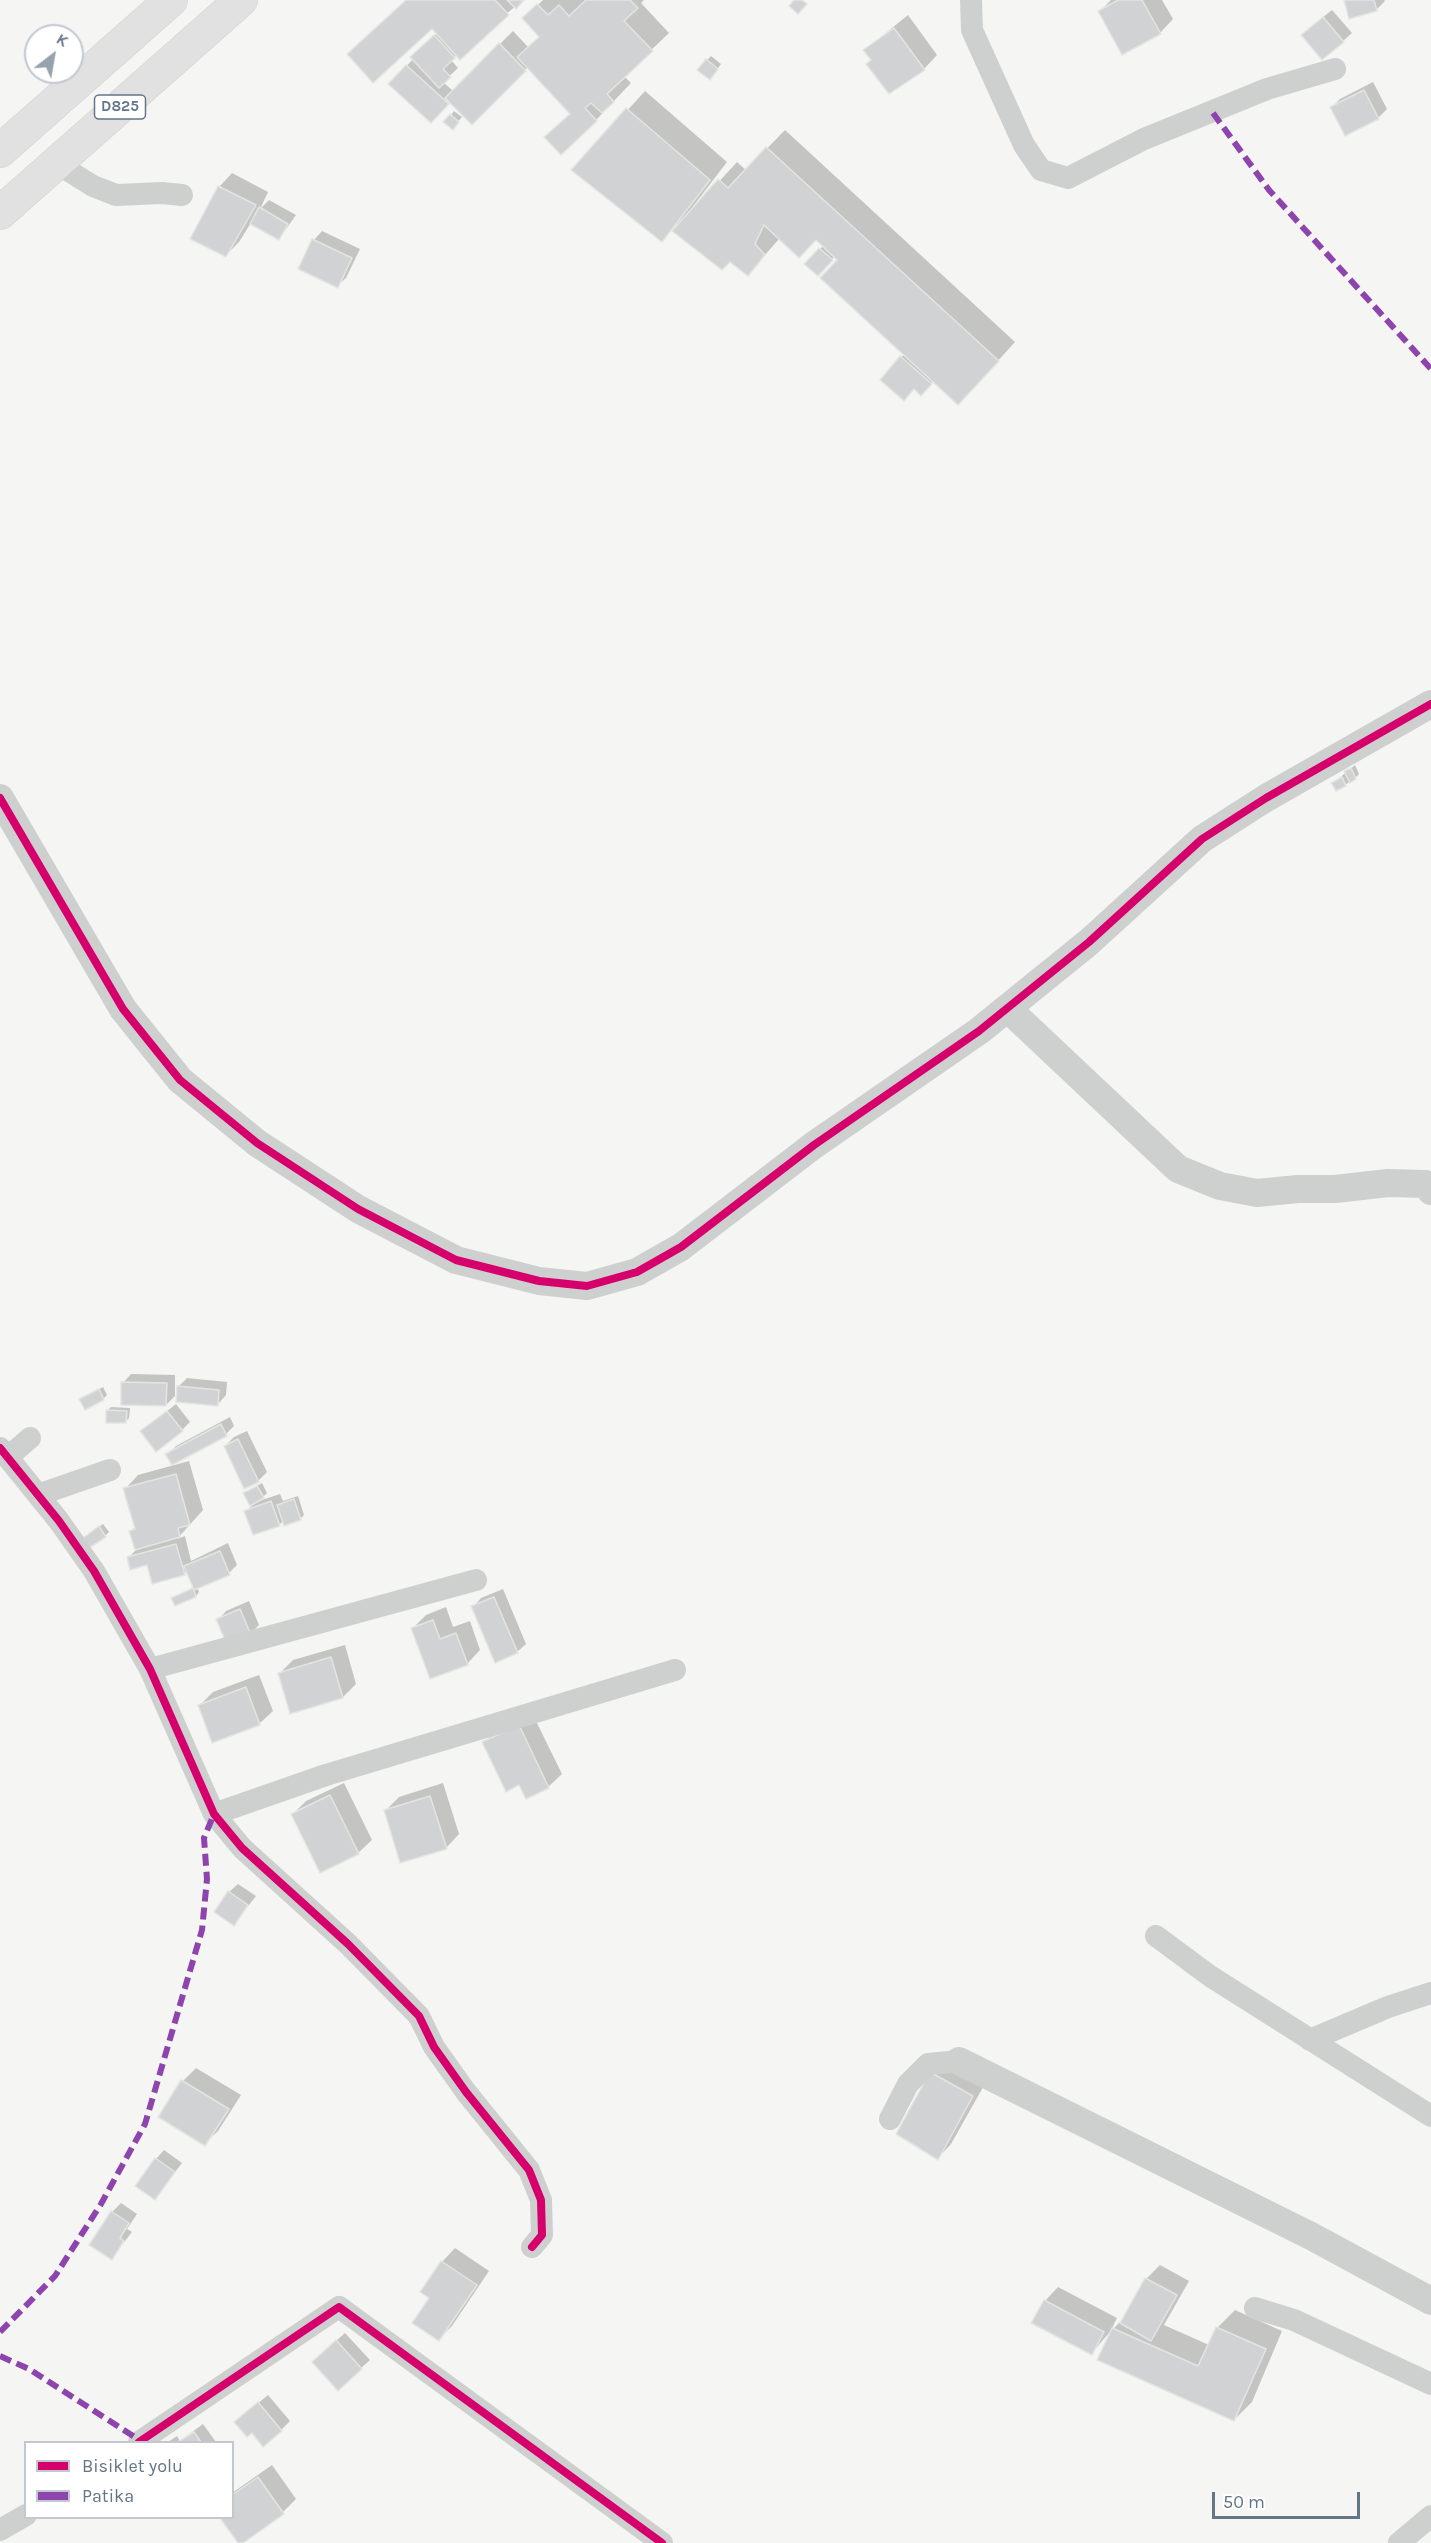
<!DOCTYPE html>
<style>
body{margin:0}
#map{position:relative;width:1431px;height:2543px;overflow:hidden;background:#f5f5f3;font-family:Karla,sans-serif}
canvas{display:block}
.legend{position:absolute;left:24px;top:2441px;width:210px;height:78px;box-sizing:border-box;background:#fff;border:2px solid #c1c8cf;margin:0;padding:8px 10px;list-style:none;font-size:18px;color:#637586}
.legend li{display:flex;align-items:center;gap:12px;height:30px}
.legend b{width:30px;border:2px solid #c1c8cf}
.north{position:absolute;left:24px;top:24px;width:60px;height:60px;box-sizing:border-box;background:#fff;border:2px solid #c1c8cf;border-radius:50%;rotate:31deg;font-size:16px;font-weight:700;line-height:24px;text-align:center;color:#637586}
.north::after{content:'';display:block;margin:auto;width:21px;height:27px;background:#96a2ac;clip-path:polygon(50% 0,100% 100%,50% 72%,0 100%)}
.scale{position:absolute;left:1212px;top:2492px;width:148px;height:27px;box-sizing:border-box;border:3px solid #637586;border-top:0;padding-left:8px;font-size:18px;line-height:21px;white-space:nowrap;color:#637586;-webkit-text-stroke:4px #fff;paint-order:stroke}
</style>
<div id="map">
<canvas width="1431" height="2543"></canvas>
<ul class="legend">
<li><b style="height:8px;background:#d6006c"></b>Bisiklet yolu</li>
<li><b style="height:8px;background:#8e44ad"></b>Patika</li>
</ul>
<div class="north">K</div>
<div class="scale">50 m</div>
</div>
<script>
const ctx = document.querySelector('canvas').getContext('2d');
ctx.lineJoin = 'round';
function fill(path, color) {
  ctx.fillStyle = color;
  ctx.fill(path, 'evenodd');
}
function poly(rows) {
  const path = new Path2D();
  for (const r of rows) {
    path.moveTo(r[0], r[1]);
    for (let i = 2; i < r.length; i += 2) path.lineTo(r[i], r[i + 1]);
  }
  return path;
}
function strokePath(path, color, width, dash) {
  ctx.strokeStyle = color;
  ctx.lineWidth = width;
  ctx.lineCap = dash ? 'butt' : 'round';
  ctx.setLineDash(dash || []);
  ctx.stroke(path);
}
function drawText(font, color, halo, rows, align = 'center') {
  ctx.font = font + ' Karla,sans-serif';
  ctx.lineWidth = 6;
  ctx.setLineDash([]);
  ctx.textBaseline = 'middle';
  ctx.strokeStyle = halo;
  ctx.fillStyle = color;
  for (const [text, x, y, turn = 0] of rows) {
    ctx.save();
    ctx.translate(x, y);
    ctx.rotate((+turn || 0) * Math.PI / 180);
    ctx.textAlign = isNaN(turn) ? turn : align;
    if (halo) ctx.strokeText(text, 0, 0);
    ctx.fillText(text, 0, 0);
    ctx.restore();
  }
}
fill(poly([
 [407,0,523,0,451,60,458,68,443,82,453,91,513,31,529,48,541,36,524,18,543,0,644,0,641,3,669,33,624,76,631,83,596,120,571,113,528,67,472,123,450,101,440,113,390,84,437,33],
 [1111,0,1162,0,1173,19,1160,33,1100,11],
 [1345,0,1384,0,1385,1,1376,10],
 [1332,10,1352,33,1343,41,1312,26],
 [908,15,937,55,924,69,872,60,865,50],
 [711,56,721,64,713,75,707,60],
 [1373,82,1387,109,1378,118,1346,134,1332,107,1340,99],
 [645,91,727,162,691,209,693,210,737,162,746,170,785,130,1015,342,976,385,934,380,921,394,901,357,905,354,839,259,835,256,818,274,806,264,824,245,817,238,780,238,748,274,730,260,722,268,673,229,662,240,573,170],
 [454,111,462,117,453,128,451,115],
 [232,173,268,192,260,209,269,200,296,215,279,239,259,210,239,242,226,255,219,187],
 [322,231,360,249,346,278,337,286,300,268,314,240],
 [1355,765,1359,774,1355,778,1345,785,1333,783],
 [131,1374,175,1375,175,1396,166,1405,123,1383],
 [187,1378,227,1382,226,1395,218,1404,178,1387],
 [103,1387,107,1395,103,1399,81,1400],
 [176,1404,190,1422,182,1430,142,1431],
 [111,1407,130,1408,129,1418,125,1422,107,1411],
 [230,1417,234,1426,226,1434,167,1455,176,1446],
 [247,1431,267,1472,258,1481,225,1446,234,1437],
 [189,1461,203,1510,177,1539,185,1536,191,1561,228,1543,237,1565,229,1573,197,1587,199,1592,196,1596,173,1598,195,1586,188,1570,184,1574,128,1558,136,1550,131,1531,136,1526,125,1489,138,1475],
 [262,1483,267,1493,259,1501,280,1494,283,1501,298,1496,304,1515,300,1519,283,1521,279,1525,246,1511,252,1506,245,1493],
 [103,1524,109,1532,105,1536,88,1534],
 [503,1589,526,1644,517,1652,473,1607,481,1598],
 [249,1601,259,1625,250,1634,218,1620,226,1611],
 [446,1607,453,1627,470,1621,480,1650,467,1664,413,1628,426,1615],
 [345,1645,356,1684,343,1697,280,1673,293,1660],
 [259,1675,273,1711,259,1724,200,1705,213,1692],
 [532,1713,562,1774,548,1787,520,1783,484,1743,497,1729],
 [344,1783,372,1840,358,1853,293,1814,306,1801],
 [443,1783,459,1834,446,1848,386,1810,399,1797],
 [238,1884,256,1896,234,1924,229,1892],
 [945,2059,986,2082,951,2144,938,2158,932,2073],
 [196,2068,241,2095,218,2131,204,2144,183,2081],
 [164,2150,182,2163,155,2198,156,2159],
 [121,2203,137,2214,127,2229,132,2232,112,2258,112,2212],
 [455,2248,489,2271,452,2326,439,2339,431,2297,442,2262],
 [1160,2265,1189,2281,1164,2325,1209,2345,1217,2328,1235,2310,1282,2331,1252,2402,1234,2420,1109,2333,1092,2353,1045,2301,1058,2287,1117,2318,1110,2332,1125,2317,1147,2278],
 [345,2333,370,2360,361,2368,322,2353],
 [268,2395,290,2421,281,2430,252,2431,245,2414],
 [203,2424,216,2442,168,2442,177,2436,180,2441],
 [272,2465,296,2499,283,2512,240,2543,222,2518,232,2518,232,2493]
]), '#0003');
const building = poly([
 [406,0,495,0,509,15,460,60,432,29,373,83,347,54,406,0],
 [507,0,524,0,516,9,507,0],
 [586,0,630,0,638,8,624,21,653,51,607,94,614,102,602,113,591,103,585,108,597,121,561,155,544,137,570,114,517,57,539,37,522,18,537,4,548,15,559,5,569,16,586,0],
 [794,0,802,0,807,4,798,14,789,6,794,0],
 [1118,0,1142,0,1161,34,1122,55,1098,11,1118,0],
 [1344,0,1374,0,1377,11,1349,19,1344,0],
 [1323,17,1344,42,1322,60,1301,35,1323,17],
 [894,28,925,70,889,94,866,64,871,60,863,50,894,28],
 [434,35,455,58,443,69,451,77,439,88,410,57,434,35],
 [499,43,526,71,472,125,445,98,499,43],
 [706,59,718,69,710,80,697,70,706,59],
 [406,65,449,104,431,123,388,84,406,65],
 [1364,90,1379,119,1345,136,1330,107,1364,90],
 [626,108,710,180,662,242,571,170,626,108],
 [450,114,459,122,453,130,443,122,450,114],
 [766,147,999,361,958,405,820,278,837,260,816,240,799,258,764,225,755,244,765,255,748,276,730,262,722,270,672,231,718,179,728,188,766,147],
 [218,186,256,205,226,257,190,239,218,186],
 [259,207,288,224,279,240,250,224,259,207],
 [312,239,352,258,338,288,298,269,312,239],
 [819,248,833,260,818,276,804,264,819,248],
 [900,356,932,384,921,396,914,389,904,401,880,380,900,356],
 [1351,768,1356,779,1350,783,1344,771,1351,768],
 [1342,777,1346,786,1336,791,1331,783,1342,777],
 [121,1382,167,1383,166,1406,121,1405,121,1382],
 [177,1386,219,1390,218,1406,176,1402,177,1386],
 [99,1389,104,1400,85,1410,79,1399,99,1389],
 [106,1410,127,1411,126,1423,106,1423,106,1410],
 [167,1411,183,1431,156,1452,140,1431,167,1411],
 [221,1424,227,1436,172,1465,165,1454,221,1424],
 [238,1439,259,1482,244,1489,224,1446,238,1439],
 [176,1474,190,1525,178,1528,180,1537,135,1550,129,1531,135,1529,123,1488,176,1474],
 [257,1486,264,1498,250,1506,243,1493,257,1486],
 [294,1499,301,1520,284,1526,277,1505,294,1499],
 [271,1501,280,1526,253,1535,244,1511,271,1501],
 [99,1526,106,1537,89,1548,83,1538,99,1526],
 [176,1544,185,1575,152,1584,147,1565,130,1570,127,1557,176,1544],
 [220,1551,230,1575,194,1590,184,1566,220,1551],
 [193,1588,196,1597,175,1606,171,1598,193,1588],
 [494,1597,518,1653,495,1663,471,1606,494,1597],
 [240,1609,251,1635,227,1645,216,1619,240,1609],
 [433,1620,440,1639,456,1633,468,1665,430,1679,411,1628,433,1620],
 [331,1657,343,1698,290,1714,278,1673,331,1657],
 [246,1687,260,1725,212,1743,198,1705,246,1687],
 [519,1725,549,1788,526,1799,519,1785,506,1792,482,1742,519,1725],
 [330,1795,359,1854,320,1873,291,1814,330,1795],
 [430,1796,447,1849,400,1863,384,1810,430,1796],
 [228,1891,248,1905,234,1926,214,1912,228,1891],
 [930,2072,973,2096,938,2160,896,2134,930,2072],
 [181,2080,229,2109,205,2146,158,2117,181,2080],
 [155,2158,175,2172,155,2200,135,2186,155,2158],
 [111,2211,129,2223,120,2238,124,2241,112,2260,89,2245,111,2211],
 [441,2261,477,2285,439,2341,412,2323,429,2298,420,2292,441,2261],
 [1145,2278,1177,2295,1151,2341,1120,2323,1145,2278],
 [1044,2300,1104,2332,1092,2355,1031,2323,1044,2300],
 [1216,2327,1266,2349,1234,2421,1097,2360,1112,2328,1198,2366,1216,2327],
 [336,2340,362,2369,338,2391,312,2362,336,2340],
 [258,2402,282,2431,263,2447,252,2433,247,2437,234,2422,258,2402],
 [194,2432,201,2442,178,2442,194,2432],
 [258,2477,284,2514,243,2543,238,2543,220,2518,232,2518,232,2495,258,2477]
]);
fill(building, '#d1d2d3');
strokePath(building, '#e4e4e3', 1.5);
const trunk = poly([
 [0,151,171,0],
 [0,213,241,0]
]);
strokePath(trunk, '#d2d3d3', 34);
strokePath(poly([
 [971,0,972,30,1024,145,1041,170,1068,178,1144,139,1267,89,1335,69],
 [56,163,93,186,116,195,162,193,182,195],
 [0,1448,59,1521,94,1571,150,1669,214,1814,242,1848,348,1944,419,2016,434,2047,466,2092,529,2170,541,2200,542,2235,532,2247],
 [8,1457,30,1438],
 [38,1495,110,1470],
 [150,1669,476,1580],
 [214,1814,326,1775,675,1670],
 [1156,1936,1210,1976,1431,2116],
 [1310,2040,1388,2007,1431,1993],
 [890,2119,908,2084,928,2064,959,2061],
 [1255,2308,1294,2320,1431,2384],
 [139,2442,339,2307,662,2543],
 [0,2530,26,2515],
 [1399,2543,1431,2516]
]), '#ced0d0', 22);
strokePath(poly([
 [0,798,123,1009,180,1080,257,1143,358,1209,456,1260,539,1281,587,1286,637,1272,681,1247,814,1145,979,1031,1089,942,1202,839,1266,798,1431,704],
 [1007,1008,1178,1169,1220,1186,1257,1193,1298,1189,1335,1189,1388,1183,1425,1184,1431,1191],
 [959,2061,1311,2236,1431,2301]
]), '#ced0d0', 28);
strokePath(trunk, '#e1e1e2', 33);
strokePath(poly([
 [1213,113,1269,190,1431,369],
 [0,2332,55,2276,101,2204,145,2124,202,1930,207,1879,204,1838,214,1814],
 [0,2356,29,2369,141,2441]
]), '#8e44ad', 6, [12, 6]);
strokePath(poly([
 [0,798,123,1009,180,1080,257,1143,358,1209,456,1260,539,1281,587,1286,637,1272,681,1247,814,1145,979,1031,1089,942,1202,839,1266,798,1431,704],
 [0,1448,59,1521,94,1571,150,1669,214,1814,242,1848,348,1944,419,2016,434,2047,466,2092,529,2170,541,2200,542,2235,532,2247],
 [139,2442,339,2307,662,2543]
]), '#d6006c', 8);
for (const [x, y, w] of [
 [120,107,51]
]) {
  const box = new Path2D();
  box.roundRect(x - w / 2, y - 12, w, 24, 4.5);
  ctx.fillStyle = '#fff';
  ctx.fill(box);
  strokePath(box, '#637586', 1.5);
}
drawText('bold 15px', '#637586', null, [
 ["D825",120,107]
]);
</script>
